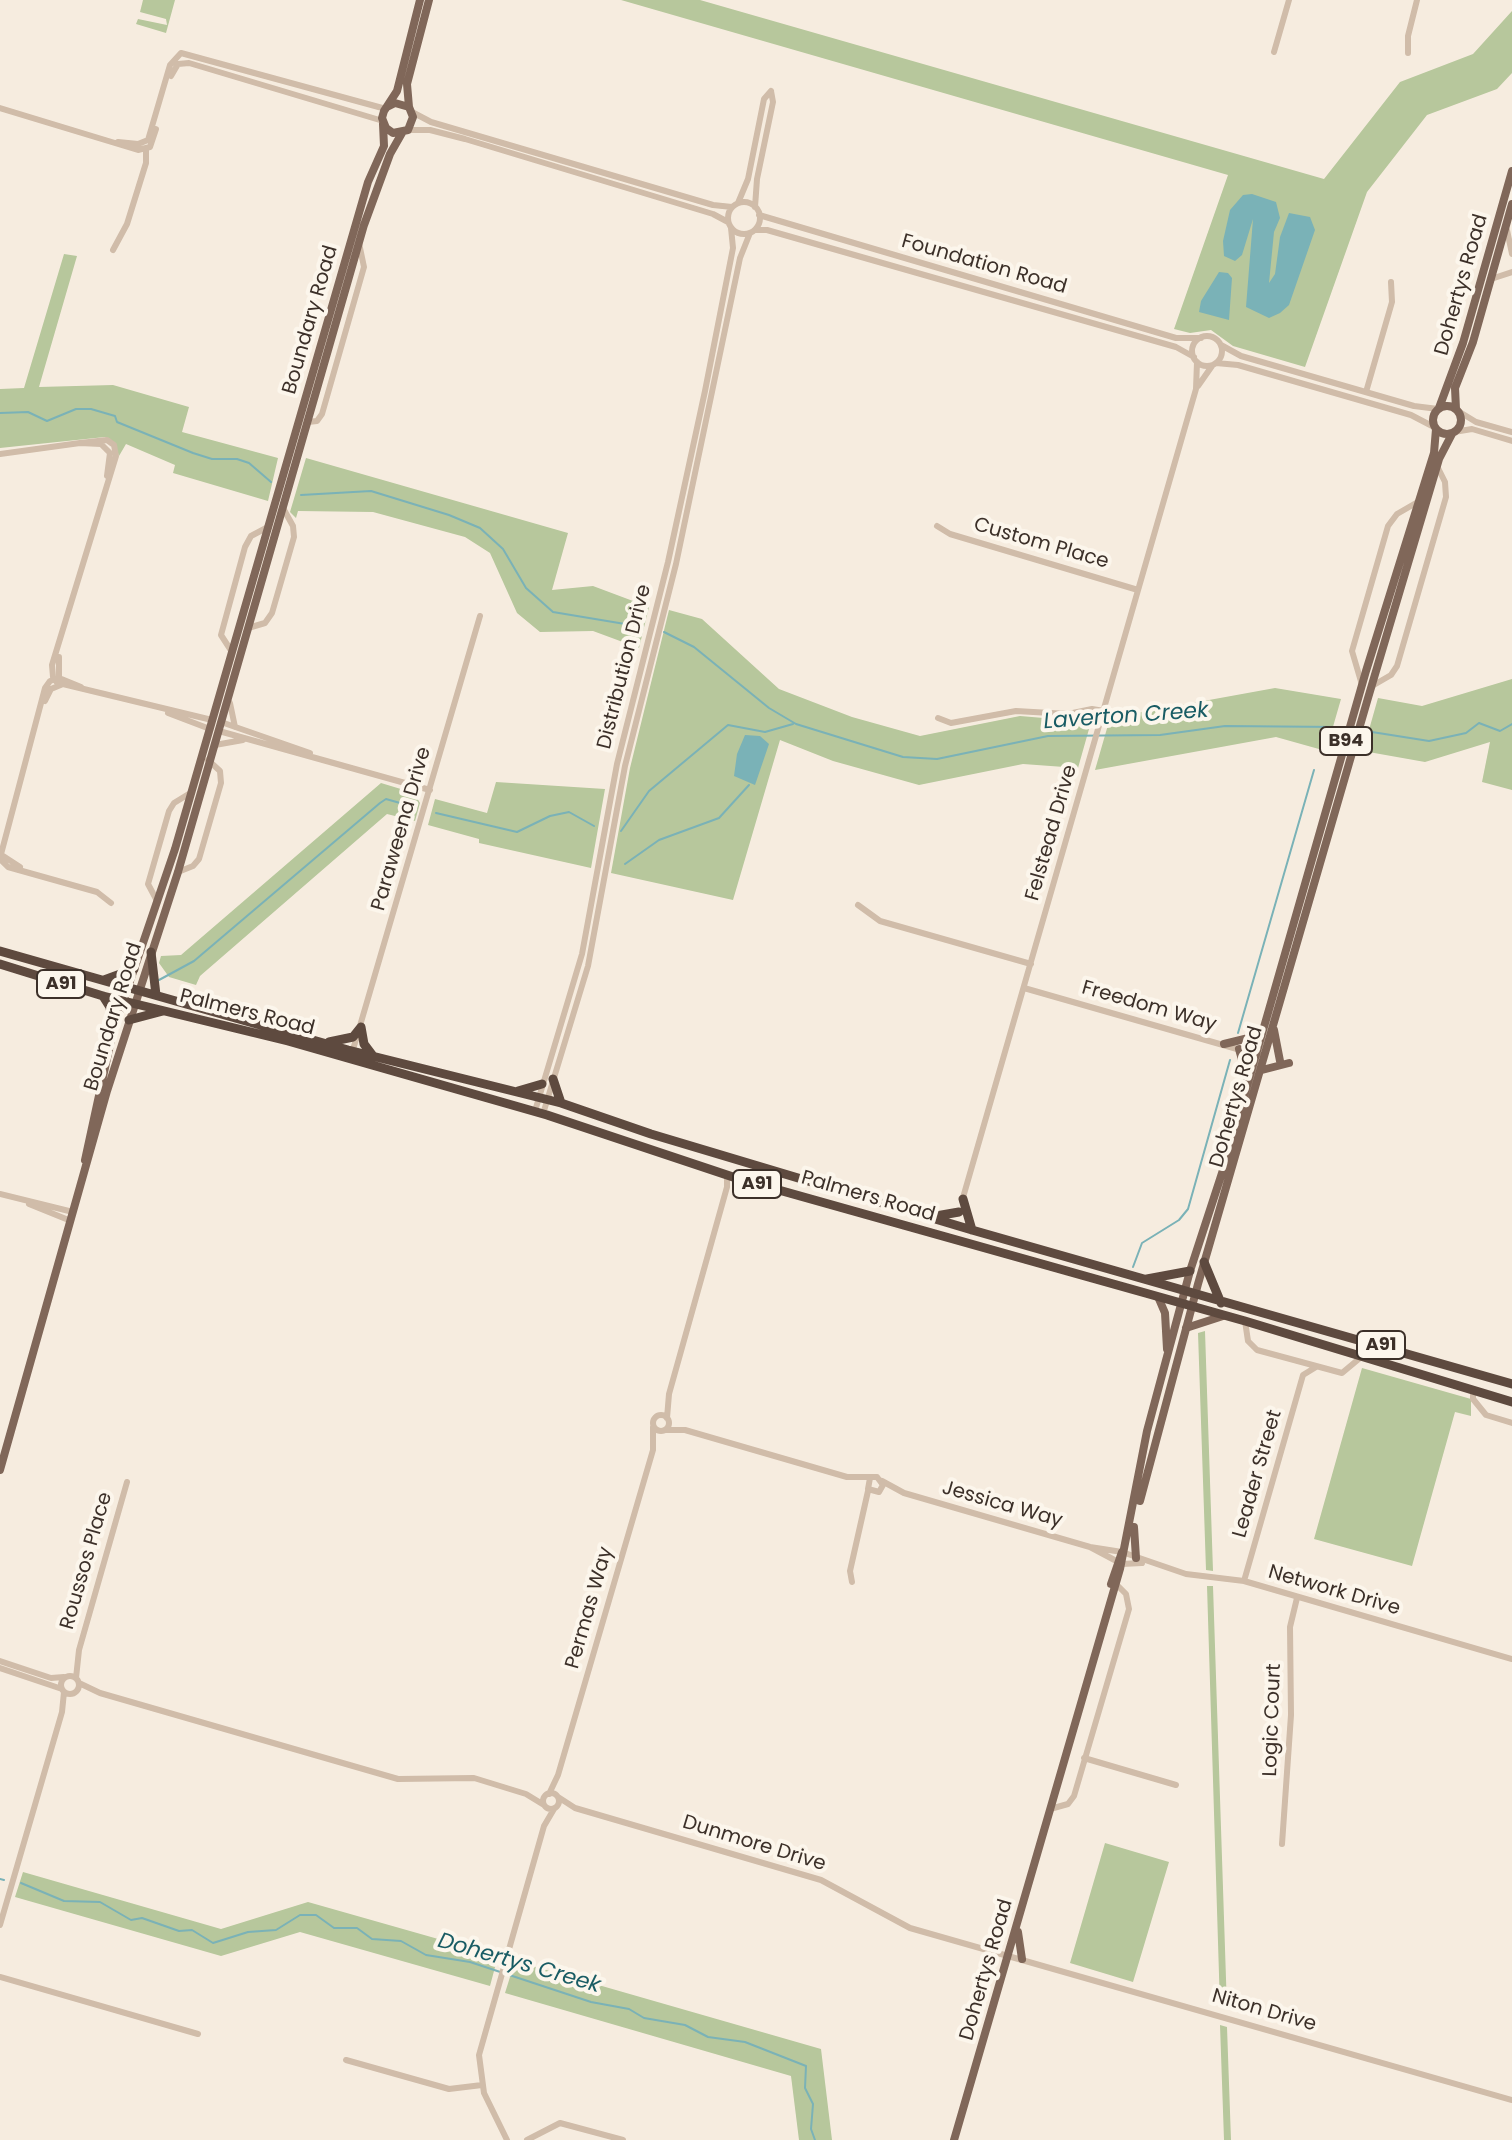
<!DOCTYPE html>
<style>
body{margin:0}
canvas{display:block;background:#f6ecdf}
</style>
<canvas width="1512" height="2140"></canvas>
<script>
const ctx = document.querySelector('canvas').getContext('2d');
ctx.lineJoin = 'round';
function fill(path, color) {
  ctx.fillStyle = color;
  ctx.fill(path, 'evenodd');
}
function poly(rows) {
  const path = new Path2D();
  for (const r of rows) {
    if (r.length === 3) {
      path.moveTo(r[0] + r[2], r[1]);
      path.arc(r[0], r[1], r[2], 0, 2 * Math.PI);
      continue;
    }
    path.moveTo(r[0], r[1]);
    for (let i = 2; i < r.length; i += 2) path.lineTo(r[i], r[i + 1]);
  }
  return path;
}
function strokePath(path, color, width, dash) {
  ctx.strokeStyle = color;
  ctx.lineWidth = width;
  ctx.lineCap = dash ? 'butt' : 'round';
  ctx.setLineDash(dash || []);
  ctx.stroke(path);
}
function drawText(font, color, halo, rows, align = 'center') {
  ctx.font = font + ' Poppins,sans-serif';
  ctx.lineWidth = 8;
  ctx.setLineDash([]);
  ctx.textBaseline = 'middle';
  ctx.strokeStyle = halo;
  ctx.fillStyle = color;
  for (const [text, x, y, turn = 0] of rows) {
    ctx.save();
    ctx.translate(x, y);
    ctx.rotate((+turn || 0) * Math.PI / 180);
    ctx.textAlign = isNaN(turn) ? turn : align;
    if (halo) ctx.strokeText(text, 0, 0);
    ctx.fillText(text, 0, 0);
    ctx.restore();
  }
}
fill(poly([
 [143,0,175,0,166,33,136,24,138,19,167,25,166,19,140,12],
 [621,0,700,0,1324,179,1400,82,1473,54,1512,11,1512,73,1497,89,1427,115,1367,192,1305,367,1233,346,1211,330,1190,333,1174,329,1228,175],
 [64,254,77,256,39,387,113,385,189,407,182,432,278,458,268,501,173,473,175,465,126,444,119,456,114,442,105,437,0,448,0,389,24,388],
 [306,458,568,533,552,590,593,586,649,607,639,648,593,631,540,632,517,613,490,553,465,537,373,512,298,511,296,518,290,512],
 [669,610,702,619,779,689,852,717,920,736,1020,716,1091,722,1078,768,1023,764,919,785,833,761,780,740,733,900,611,873,630,768],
 [1512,679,1512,790,1482,782,1490,742,1425,762,1363,751,1378,698,1422,706],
 [1275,688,1341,699,1326,751,1276,737,1095,770,1110,718],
 [496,782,605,789,591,868,479,843,479,839,428,825,435,799,487,813],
 [381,783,414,793,420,803,415,821,387,814,200,976,196,985,169,977,159,963,161,956,181,955],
 [1205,1331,1213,1571,1206,1570,1198,1333],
 [1362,1368,1471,1399,1471,1416,1455,1412,1412,1566,1314,1539],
 [1207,1586,1213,1586,1227,2009,1220,2007],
 [1105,1843,1169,1862,1133,1982,1070,1963],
 [23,1872,221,1929,308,1902,498,1956,490,1986,300,1932,221,1956,15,1897],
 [515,1961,821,2049,832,2140,799,2140,791,2076,505,1993],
 [1220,2025,1227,2027,1231,2140,1224,2140]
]), '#b7c79c');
fill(poly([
 [1252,194,1276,202,1280,218,1274,232,1269,283,1275,274,1280,237,1289,213,1310,217,1315,230,1289,305,1280,313,1269,318,1246,307,1253,219,1242,255,1235,261,1224,256,1223,241,1230,210,1243,195],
 [1219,272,1228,273,1232,278,1229,320,1199,312,1201,301],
 [745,735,760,736,769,744,755,785,734,776,737,754]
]), '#7ab2b7');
strokePath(poly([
 [0,413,28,412,47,421,76,409,91,409,115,416,117,422,193,453,212,459,237,459,249,463,271,482],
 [301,495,371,491,449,515,480,528,503,549,526,588,553,612,643,627],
 [664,632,694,647,769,708,796,724,903,757,937,759,1048,736,1160,735,1225,726,1337,727],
 [1372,732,1429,741,1466,733,1479,723,1500,731,1512,724],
 [1320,747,1337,728],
 [436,813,517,832,550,816,569,812,594,826],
 [621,831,649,791,728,725,765,732,793,724],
 [625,864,659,840,719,818,749,785],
 [159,980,194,961,380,803,386,799,414,807],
 [1238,1033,1314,770],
 [1133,1267,1142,1243,1179,1220,1188,1209,1230,1060],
 [0,1879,4,1880],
 [21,1883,64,1901,100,1902,131,1920,142,1918,179,1931,192,1930,213,1943,248,1932,276,1930,300,1915,316,1915,334,1928,357,1928,372,1939,401,1941,426,1955,470,1962,591,2002,629,2009,644,2018,685,2025,708,2037,745,2042,806,2066,805,2088,813,2104,811,2129,815,2140]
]), '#7ab2b7', 2);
strokePath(poly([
 [1274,52,1289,0],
 [1408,53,1408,36,1417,0],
 [171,76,178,64,189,63,383,121],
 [0,108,138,150,150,147,156,129],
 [412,112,431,122,713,205,732,207],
 [408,130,430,130,465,139,713,214,728,222],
 [118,142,138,144,148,140,170,65,181,53,386,109],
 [744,218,16],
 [738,203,748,179,764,99,771,91],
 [755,207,757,179,773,102,771,91],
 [759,215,1176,338,1201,338],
 [755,230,767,230,1176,347,1194,357],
 [1507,230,1512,254],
 [113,250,127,224,146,163,146,149],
 [1491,279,1512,272],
 [1207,351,15],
 [1221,345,1241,356,1414,406,1438,409],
 [1216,363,1238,365,1411,415,1434,427],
 [1198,386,1212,366],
 [1366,392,1392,302,1391,282],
 [1458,411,1476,422,1512,432],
 [308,422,317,421,322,414,364,267,359,243],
 [1454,432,1472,429,1512,441],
 [0,454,80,443,101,444,110,453,107,476],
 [937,526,950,534,1138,590],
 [248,628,265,623,272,613,294,537,293,526,283,508],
 [232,652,221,635,245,547,251,536,268,527],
 [59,681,59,657],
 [58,684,53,677,52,665,116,456,114,445,107,440,80,443],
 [1362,685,1352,651,1388,526,1397,514,1416,503],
 [1372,686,1391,675,1397,666,1446,497,1445,482,1437,466],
 [45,701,51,689,63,684,212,720],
 [230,703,235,727],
 [168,713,210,729],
 [938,718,951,723,1016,711,1068,714,1092,709,1104,711],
 [221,722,310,753],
 [219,731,430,790],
 [215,745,243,740],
 [0,854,20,867],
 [0,858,45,688,50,681,59,678,81,687],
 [0,859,8,867,97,892,111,903],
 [178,872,193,866,199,859,221,783,220,771,208,760],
 [156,899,148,884,169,811,174,803,192,792],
 [858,905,880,921,1031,964],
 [1024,988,1258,1055],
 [352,1053,480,616],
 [535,1111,582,954,617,764,668,562,705,391,733,248,731,228],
 [543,1114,588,966,625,766,676,564,740,258,750,233],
 [0,1194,73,1212],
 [962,1201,1196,389,1197,362],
 [29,1204,71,1221],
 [1245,1321,1248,1341,1257,1350,1342,1373,1360,1358],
 [1473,1390,1473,1399,1486,1415,1512,1423],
 [661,1423,8],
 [667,1418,669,1394,727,1187,727,1175],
 [665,1430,685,1430,847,1477,877,1477,883,1485,879,1492,868,1489,870,1478],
 [882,1481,904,1493,1090,1547,1122,1552,1186,1574,1244,1581,1512,1659],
 [1090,1547,1122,1564,1142,1563],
 [1244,1581,1303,1375,1316,1367],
 [852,1582,850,1571,868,1491],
 [0,1661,51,1678,64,1677],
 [0,1668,62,1689],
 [70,1685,9],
 [76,1678,79,1650,127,1482],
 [79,1683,100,1693,398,1779,474,1778,526,1794,544,1805],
 [1084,1758,1176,1785],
 [551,1801,8],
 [549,1794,558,1775,653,1450,653,1427],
 [558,1797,575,1808,821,1880,910,1928,1512,2100],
 [1050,1809,1068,1804,1074,1796,1129,1609,1126,1594,1116,1584],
 [1282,1844,1291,1715,1290,1627,1297,1598],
 [0,1925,62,1712,64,1692],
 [0,1977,198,2034],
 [346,2060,449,2089,482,2085],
 [507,2140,484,2093,479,2055,544,1826,554,1809],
 [527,2140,560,2123,623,2140]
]), '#d0bca9', 6);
strokePath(poly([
 [387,107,395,103,409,107,413,117,408,130,393,133,386,128,382,118,384,111,397,91,420,0],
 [409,107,407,84,429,0],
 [1447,420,14],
 [1439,408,1463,343,1512,171],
 [1456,409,1455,388,1473,342,1512,204],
 [1274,1030,1280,1061],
 [1224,1044,1261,1035],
 [1239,1049,1247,1078],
 [1262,1070,1289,1063],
 [85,1160,113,1031,175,849,368,182,384,146,383,124],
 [1159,1299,1165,1313,1167,1349],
 [1186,1328,1223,1316],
 [0,1470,107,1091,178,872,364,225,390,154,402,133],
 [1140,1501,1198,1284,1368,698,1439,459,1452,434],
 [1134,1527,1136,1558],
 [1111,1584,1122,1552],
 [1018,1932,1022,1959],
 [954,2140,1120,1569,1147,1431,1190,1271,1223,1170,1366,671,1434,453,1436,429]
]), '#806759', 8);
strokePath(poly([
 [0,951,348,1050,561,1103,651,1134,972,1230,1512,1384],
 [151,952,156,995],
 [0,964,103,996,288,1041,547,1115,736,1178,1245,1321,1512,1402],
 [104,980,134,969],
 [103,996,110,1007,113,1031],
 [129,1020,163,1011],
 [361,1027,364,1044,373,1056],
 [329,1042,353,1037,361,1027],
 [553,1079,561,1103],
 [518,1091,542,1084],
 [963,1199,972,1230],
 [936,1216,959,1212],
 [1204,1262,1221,1303],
 [1147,1279,1190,1271]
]), '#5e4a3f', 9);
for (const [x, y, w] of [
 [1346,741,52],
 [61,984,48],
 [757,1184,48],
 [1381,1345,48]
]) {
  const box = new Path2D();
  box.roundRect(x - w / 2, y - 14, w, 28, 6);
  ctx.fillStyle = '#fcf6ec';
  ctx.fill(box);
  strokePath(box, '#3c3029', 2);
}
drawText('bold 18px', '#3c3029', null, [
 ["B94",1346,741],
 ["A91",61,984],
 ["A91",757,1184],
 ["A91",1381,1345]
]);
drawText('20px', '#3c3029', '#fcf6ec', [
 ["Foundation Road",984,265,16],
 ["Dohertys Road",1462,285,-74],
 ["Boundary Road",311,320,-74],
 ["Custom Place",1041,544,16],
 ["Distribution Drive",625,667,-76],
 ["Paraweena Drive",402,829,-74],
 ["Felstead Drive",1052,833,-74],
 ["Freedom Way",1149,1007,16],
 ["Palmers Road",247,1013,14],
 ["Boundary Road",114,1017,-73],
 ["Dohertys Road",1237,1097,-74],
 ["Palmers Road",868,1197,16],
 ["Leader Street",1258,1474,-74],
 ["Jessica Way",1002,1505,16],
 ["Roussos Place",87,1561,-74],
 ["Network Drive",1334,1591,16],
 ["Permas Way",590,1608,-74],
 ["Logic Court",1273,1720,-88],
 ["Dunmore Drive",754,1844,17],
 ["Dohertys Road",987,1970,-74],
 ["Niton Drive",1264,2011,16]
]);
drawText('italic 22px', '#195c64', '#fcf6ec', [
 ["Laverton Creek",1126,717,-4],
 ["Dohertys Creek",519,1964,16]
]);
</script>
